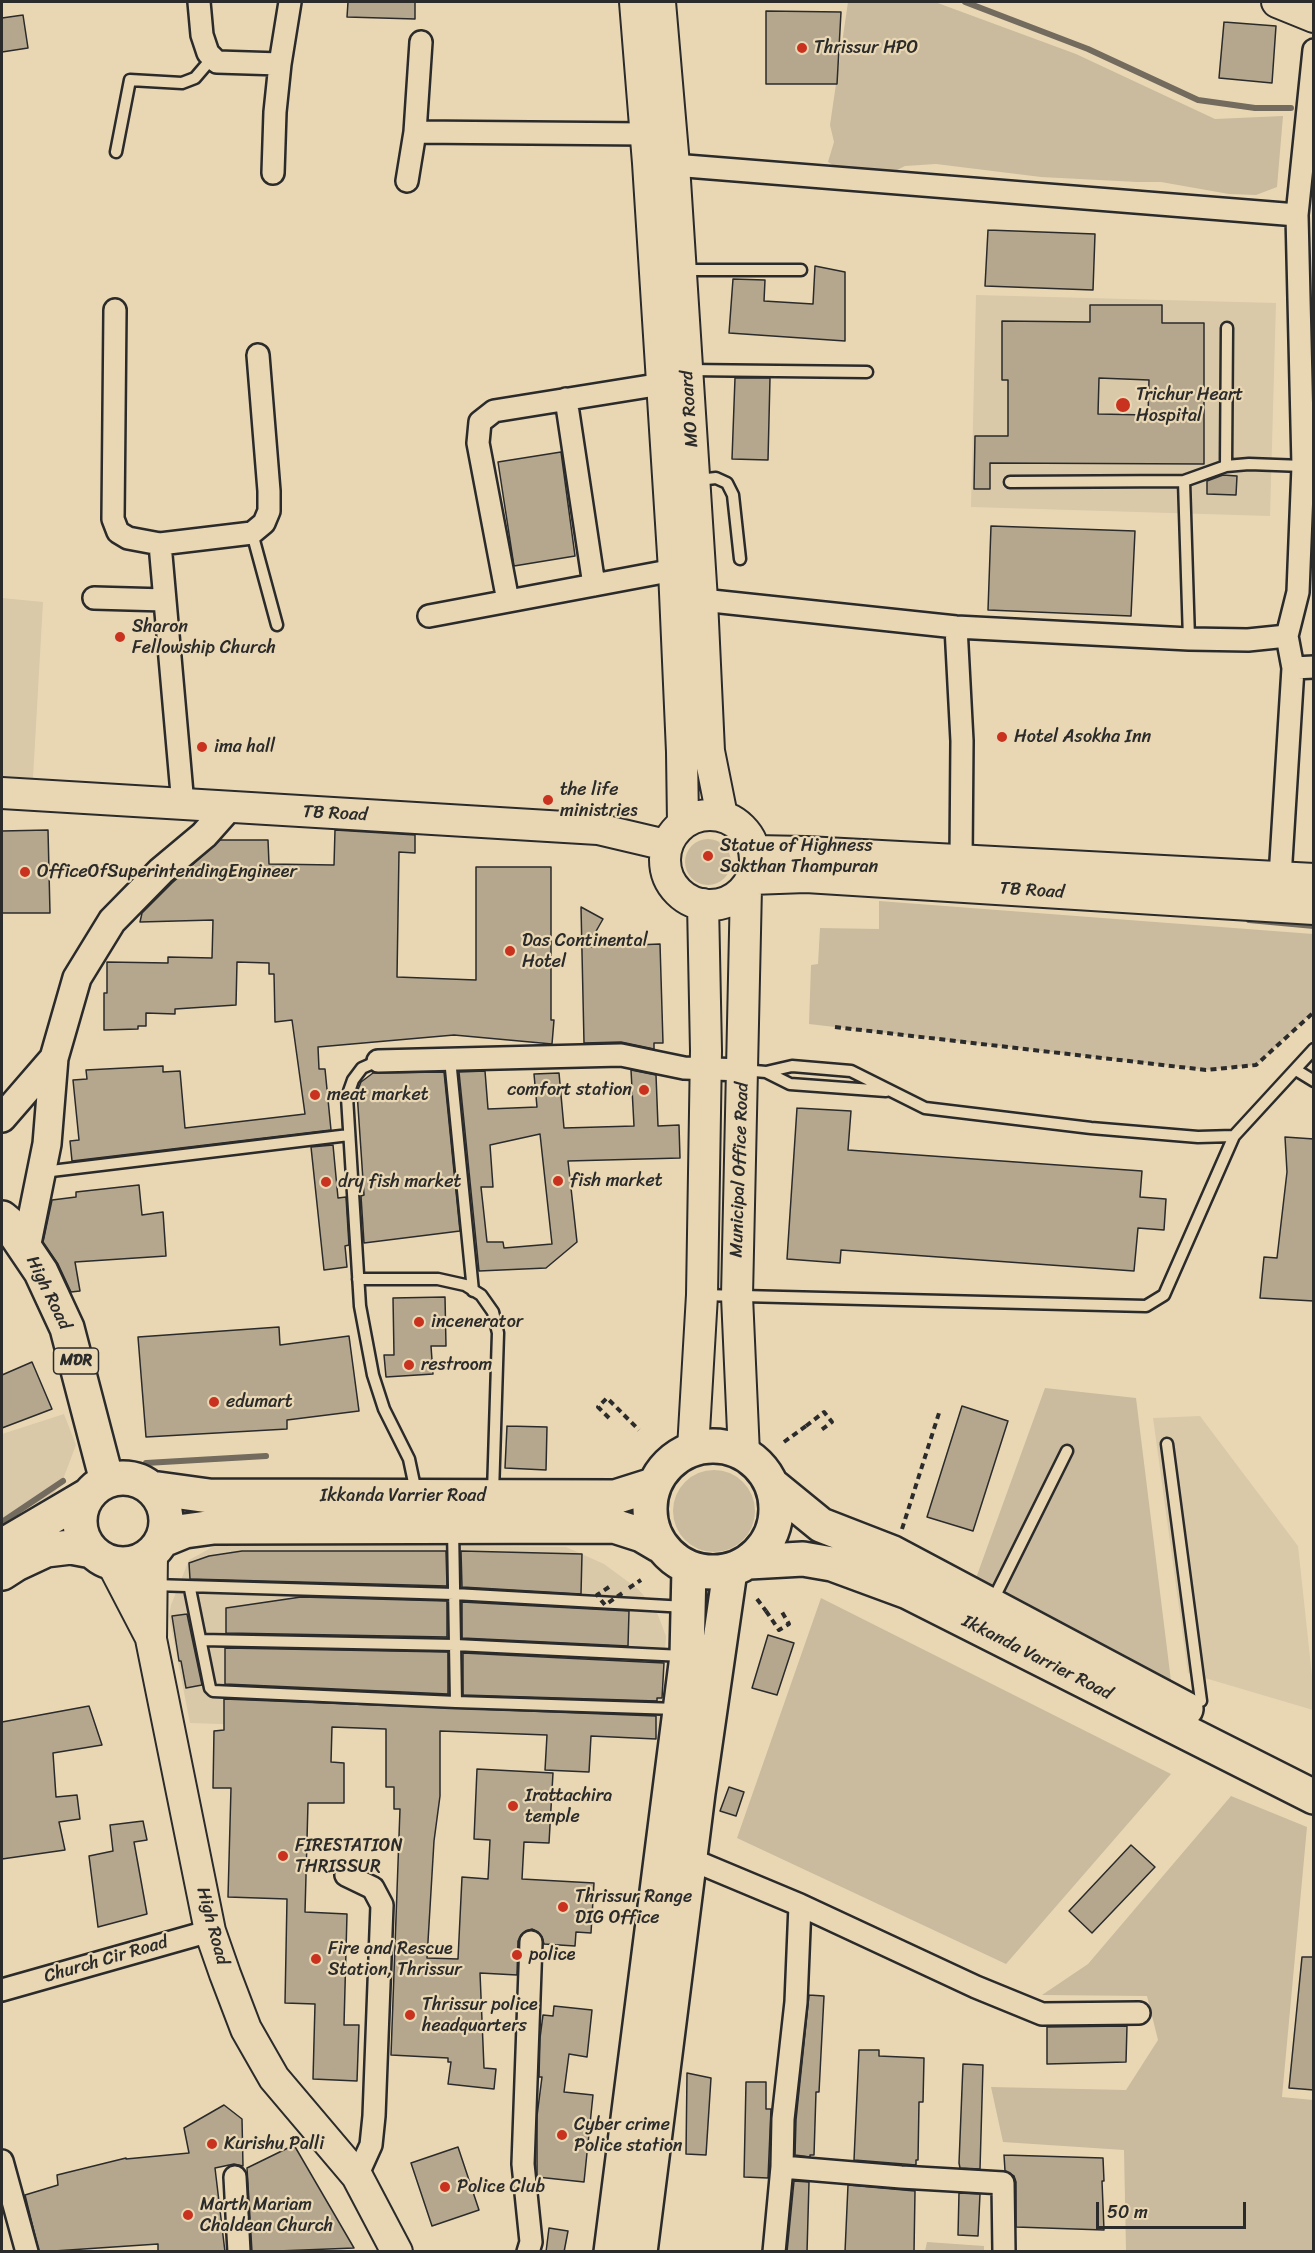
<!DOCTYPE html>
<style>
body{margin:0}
#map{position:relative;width:1315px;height:2253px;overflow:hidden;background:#e9d7b4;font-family:Sriracha,sans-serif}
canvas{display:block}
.frame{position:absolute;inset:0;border:3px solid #2b2b2b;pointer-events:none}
.scale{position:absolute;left:1096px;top:2202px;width:150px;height:27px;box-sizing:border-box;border:3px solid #2b2b2b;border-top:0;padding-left:8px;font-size:18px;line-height:21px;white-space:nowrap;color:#2b2b2b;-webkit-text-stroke:4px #e9d7b4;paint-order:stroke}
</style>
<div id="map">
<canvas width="1315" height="2253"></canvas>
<div class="frame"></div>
<div class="scale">50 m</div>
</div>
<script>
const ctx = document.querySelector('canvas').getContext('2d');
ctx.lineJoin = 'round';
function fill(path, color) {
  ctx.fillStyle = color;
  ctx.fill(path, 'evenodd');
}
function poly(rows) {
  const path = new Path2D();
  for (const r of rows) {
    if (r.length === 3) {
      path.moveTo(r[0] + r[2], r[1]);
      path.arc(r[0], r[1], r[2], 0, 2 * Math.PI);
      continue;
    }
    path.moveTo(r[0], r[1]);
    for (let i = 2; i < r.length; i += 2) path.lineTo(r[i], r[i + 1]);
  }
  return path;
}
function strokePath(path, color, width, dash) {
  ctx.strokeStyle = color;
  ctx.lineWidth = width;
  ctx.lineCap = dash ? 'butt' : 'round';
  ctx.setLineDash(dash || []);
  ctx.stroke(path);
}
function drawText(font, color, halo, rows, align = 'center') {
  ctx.font = font + ' Sriracha,sans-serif';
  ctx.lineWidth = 4.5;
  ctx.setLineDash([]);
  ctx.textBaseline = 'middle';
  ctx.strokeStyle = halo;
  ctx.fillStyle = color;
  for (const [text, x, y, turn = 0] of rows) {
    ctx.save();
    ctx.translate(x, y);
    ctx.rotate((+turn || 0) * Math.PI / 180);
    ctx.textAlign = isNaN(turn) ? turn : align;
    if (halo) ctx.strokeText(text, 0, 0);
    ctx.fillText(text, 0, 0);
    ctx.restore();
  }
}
fill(poly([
 [976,295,1276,303,1270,516,971,507],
 [2,598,43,602,33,778,2,776],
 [64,1414,76,1445,62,1482,53,1494,2,1524,2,1434],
 [1200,1416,1298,1546,1313,1685,1313,1710,1188,1673,1153,1418],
 [218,1544,566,1547,604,1564,638,1589,656,1610,666,1636,659,1739,190,1723,169,1616,171,1605,189,1560]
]), '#d9c9a9');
fill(poly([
 [848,2,935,2,1076,54,1215,119,1283,116,1277,187,1256,195,1229,194,1161,182,1137,182,1041,177,936,164,905,166,889,174,841,170,828,162,834,142,830,125],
 [708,862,23],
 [879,901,1313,934,1313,1012,1256,1065,1206,1070,809,1024,811,965,818,964,820,928,879,929],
 [1045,1388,1136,1398,1171,1681,976,1578],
 [714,1511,41],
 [821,1598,1171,1774,1006,1964,737,1838],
 [1231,1796,1307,1827,1282,2097,1313,2100,1313,2251,1126,2251,1124,2150,1003,2142,991,2087,1126,2090,1158,2040,1147,1996,1042,1995,1088,1964],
 [927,2242,984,2246,984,2251,925,2251]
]), '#cabb9e');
strokePath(poly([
 [965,2,1088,49,1198,100,1255,108,1291,108],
 [1249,920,1314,926],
 [146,1463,266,1456],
 [2,1522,63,1481]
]), '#726b5e', 6);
const building = poly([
 [348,2,415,2,415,19,347,17,348,2],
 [766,11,841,12,837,84,766,84,766,11],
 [23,15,28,48,2,52,2,18,23,15],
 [1224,22,1276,26,1272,83,1219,78,1224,22],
 [988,230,1095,234,1093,290,985,286,988,230],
 [815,266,845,272,845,341,729,333,733,279,765,280,764,301,813,304,815,266],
 [1090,305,1162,305,1162,323,1204,323,1204,464,990,463,990,489,974,489,975,436,1008,436,1008,380,1002,380,1002,321,1090,322,1090,305],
 [1099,378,1149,380,1148,415,1098,414,1099,378],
 [735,378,770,378,768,460,732,459,735,378],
 [561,452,575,556,514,566,498,462,561,452],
 [1223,475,1237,476,1236,495,1207,494,1207,481,1223,475],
 [991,526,1135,531,1131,616,988,610,991,526],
 [48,830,50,913,2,913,2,831,48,830],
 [335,830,415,835,415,853,399,852,397,977,476,980,476,867,551,867,551,1020,554,1020,552,1044,454,1035,318,1047,319,1069,325,1069,331,1130,72,1161,70,1141,79,1140,73,1080,87,1079,86,1070,163,1066,163,1072,180,1071,185,1128,305,1114,292,1020,275,1022,274,974,269,974,269,963,237,962,236,1005,175,1009,175,1014,146,1013,146,1026,138,1026,138,1029,104,1030,104,993,107,993,107,962,168,963,168,957,212,958,213,920,140,922,142,913,172,883,220,840,268,840,269,864,334,865,335,830],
 [581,907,603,919,587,947,660,944,663,1043,654,1043,654,1049,621,1042,584,1043,581,907],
 [631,1070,656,1075,658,1126,679,1125,680,1158,568,1161,577,1242,546,1268,479,1271,459,1072,485,1071,488,1109,537,1107,534,1074,559,1073,564,1128,634,1126,631,1070],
 [540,1134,552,1244,504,1248,503,1242,487,1242,481,1187,493,1187,490,1145,540,1134],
 [444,1072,460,1231,364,1243,361,1196,364,1195,357,1092,361,1082,373,1073,444,1072],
 [797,1108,851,1111,848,1150,1142,1171,1140,1197,1166,1199,1164,1230,1138,1228,1134,1271,841,1250,840,1263,787,1259,797,1108],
 [1285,1137,1314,1139,1314,1301,1260,1298,1264,1257,1277,1258,1287,1172,1285,1137],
 [333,1145,338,1198,346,1197,349,1245,345,1246,347,1267,324,1270,311,1147,333,1145],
 [139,1185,142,1215,163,1212,166,1256,75,1262,80,1291,71,1292,58,1264,43,1242,52,1200,76,1197,76,1192,139,1185],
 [445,1297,446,1346,431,1346,433,1374,386,1377,384,1355,394,1355,393,1298,445,1297],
 [279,1327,280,1345,349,1336,359,1411,287,1420,287,1429,146,1437,138,1337,279,1327],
 [32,1362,52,1409,2,1428,2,1375,32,1362],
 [962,1406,1008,1421,973,1531,927,1517,962,1406],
 [507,1426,547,1427,546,1470,505,1468,507,1426],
 [242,1551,446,1551,447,1586,190,1579,189,1563,209,1556,242,1551],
 [461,1551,582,1554,581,1594,462,1587,461,1551],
 [301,1597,447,1601,447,1637,226,1633,226,1608,301,1597],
 [462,1602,629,1611,628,1646,462,1638,462,1602],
 [187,1614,202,1685,186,1688,181,1661,179,1661,172,1616,187,1614],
 [768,1635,794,1643,777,1695,752,1688,768,1635],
 [225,1648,448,1652,448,1694,225,1684,225,1648],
 [463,1653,664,1663,662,1698,657,1698,657,1701,463,1695,463,1653],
 [224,1699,656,1716,656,1739,591,1736,589,1772,545,1770,547,1735,440,1731,440,1796,434,1841,427,1958,458,1959,462,1877,488,1879,490,1840,474,1839,477,1769,553,1773,549,1843,524,1842,522,1879,594,1883,591,1933,576,1932,575,1946,544,1944,542,1937,538,1932,532,1929,526,1931,521,1935,518,1941,517,1975,480,1973,484,2068,496,2069,494,2089,448,2084,451,2062,448,2062,448,2058,391,2055,400,1809,394,1809,394,1787,386,1787,386,1729,332,1727,331,1762,344,1763,344,1803,308,1803,305,1912,347,1914,344,2025,359,2025,357,2081,313,2079,315,2004,285,2003,287,1899,228,1897,231,1788,213,1788,214,1731,224,1730,224,1699],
 [89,1706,102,1745,53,1753,56,1797,77,1795,80,1819,59,1822,65,1850,2,1859,2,1722,89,1706],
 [729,1787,744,1792,736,1816,720,1811,729,1787],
 [143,1821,147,1840,134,1842,147,1914,98,1927,89,1856,113,1851,110,1825,143,1821],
 [1131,1845,1155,1867,1092,1933,1069,1911,1131,1845],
 [1302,1957,1314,1957,1314,2090,1289,2088,1302,1957],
 [809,1995,824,1996,819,2092,816,2092,814,2155,810,2155,810,2157,795,2155,796,2120,809,1995],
 [554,2006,592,2010,587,2057,569,2054,564,2092,593,2095,584,2182,537,2177,537,2116,542,2077,539,2077,540,2038,543,2015,553,2016,554,2006],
 [1127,2026,1126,2062,1047,2064,1047,2027,1127,2026],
 [859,2050,879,2050,879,2056,924,2058,923,2102,919,2102,918,2160,916,2160,916,2165,854,2160,859,2050],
 [963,2064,983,2065,980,2169,960,2168,959,2163,963,2064],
 [687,2073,711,2078,706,2155,686,2154,687,2073],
 [746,2082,766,2082,766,2109,771,2109,768,2178,744,2177,746,2082],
 [224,2105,242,2119,243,2166,234,2164,215,2168,225,2252,158,2252,158,2244,39,2252,25,2195,58,2185,57,2175,126,2158,126,2159,189,2153,184,2128,224,2105],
 [294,2145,354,2248,252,2252,247,2168,294,2145],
 [458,2147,479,2210,432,2226,411,2163,458,2147],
 [1004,2155,1103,2158,1104,2181,1102,2181,1104,2230,1016,2227,1016,2182,1014,2176,1005,2171,1004,2155],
 [794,2181,809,2182,807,2252,787,2252,794,2181],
 [848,2185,915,2191,914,2252,845,2252,848,2185],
 [959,2193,980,2194,978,2236,958,2235,959,2193],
 [549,2228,568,2231,564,2252,546,2252,549,2228]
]);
fill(building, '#b4a78e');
strokePath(building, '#2b2b2b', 1.5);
const service = poly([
 [116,152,130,80,182,83,195,78,207,64,217,62],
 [682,270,801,270],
 [688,370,867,372],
 [1226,466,1227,328],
 [698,480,716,478,727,483,733,495,740,559],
 [1184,481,1226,466,1249,464,1303,466],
 [1010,482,1184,481,1189,639],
 [252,533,277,625],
 [450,1059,473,1291],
 [378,1061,362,1068,353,1080,347,1097,360,1306,373,1375,384,1409,409,1459,416,1492],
 [743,1070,766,1072,792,1066,851,1071,925,1108,1091,1128,1198,1137,1234,1136,1314,1049],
 [1296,1070,1314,1081],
 [766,1072,790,1084,886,1091],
 [43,1172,349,1135],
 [358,1279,438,1279,465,1285,481,1295,493,1312,498,1333,493,1493],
 [702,1295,1146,1306,1164,1295,1234,1136],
 [1167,1444,1201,1701],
 [453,1528,456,1702],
 [153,1585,454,1594,686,1607],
 [192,1587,190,1589,210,1688,213,1691,456,1702,677,1709],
 [992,1602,1067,1451],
 [201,1640,455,1645,683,1656]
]);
const minor = poly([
 [199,2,202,35,208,53,217,62,280,64,290,2],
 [415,132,646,134],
 [661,164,1297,215],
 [273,173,275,112,280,64],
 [407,181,415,132,421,42],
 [115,310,113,519,118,532,128,538,160,544,183,805],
 [566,399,594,585],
 [160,544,252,533,264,523,269,511,269,491,258,355],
 [94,598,165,600],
 [702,600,956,627,1189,639,1248,640,1287,636,1298,592,1303,466,1297,215,1314,50],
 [508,601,478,443,480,422,494,411,662,384],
 [429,616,674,570],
 [956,627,962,741,961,860],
 [1293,668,1314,667],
 [1280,877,1293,668,1287,636],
 [378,1061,621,1055,684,1068,743,1070],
 [690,1859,800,1905,976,1987,1042,2014,1139,2013],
 [346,1875,373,1888,382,1905,374,2116,371,2145,357,2176],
 [2,1990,210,1931],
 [2,2161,27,2252],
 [782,2167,901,2177,1003,2183,1004,2252],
 [235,2177,239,2252],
 [528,2252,531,2242,523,2164,531,1942],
 [774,2252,782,2167,783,2119,796,2002,800,1905]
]);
const tertiary = poly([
 [2,1118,54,1058],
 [26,1248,47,1144,54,1058,77,978,112,921,161,871,204,835,228,808]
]);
const secondary = poly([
 [635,2,648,163,674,570,682,752,683,823],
 [660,2,674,165,702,600,709,751,722,816],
 [1277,2,1314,17],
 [2,793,598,829,666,845],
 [710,860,45],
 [755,851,806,852,1314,879],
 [751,879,806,877,1314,909],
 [693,1449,702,1295,706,1051,703,904],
 [744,1454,737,1296,746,887],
 [152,1554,151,1639,210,1931,225,1974,246,2029,274,2078,357,2176,397,2252],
 [112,1563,150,1636]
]);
const primary = poly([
 [2,1218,8,1223,41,1272,67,1328,107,1481],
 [713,1509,63],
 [123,1521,43],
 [772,1485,821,1525,893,1553,1186,1709],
 [151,1488,209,1496,615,1497,653,1485],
 [163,1540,185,1531,214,1527,614,1526,642,1535,659,1545],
 [2,1546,87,1496],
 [749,1562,803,1559,832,1564,908,1592,1314,1797],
 [2,1573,16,1564,46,1550,71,1547,92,1551],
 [611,2252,687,1656,689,1569],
 [640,2252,698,1793,730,1571]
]);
strokePath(service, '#2b2b2b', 15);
strokePath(minor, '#2b2b2b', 26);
strokePath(tertiary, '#2b2b2b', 32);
strokePath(secondary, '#2b2b2b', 34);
strokePath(primary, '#2b2b2b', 38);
strokePath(poly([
 [835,1027,1206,1070,1256,1065,1314,1012],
 [624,1415,639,1430],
 [784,1442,806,1426],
 [902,1529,940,1410],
 [629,1588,641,1580],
 [757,1599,766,1611]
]), '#2b2b2b', 4, [6, 4.5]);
strokePath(service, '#e9d7b4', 10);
strokePath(minor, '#e9d7b4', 21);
strokePath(tertiary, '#e9d7b4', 27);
strokePath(secondary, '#e9d7b4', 30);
strokePath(primary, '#e9d7b4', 33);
strokePath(poly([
 [609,1418,598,1407,607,1398,624,1415],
 [806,1426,824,1412,832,1422,821,1430],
 [609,1587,597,1595,605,1605,624,1592],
 [766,1611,779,1630,789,1624,782,1612]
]), '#2b2b2b', 4, [6, 4.5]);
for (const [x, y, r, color] of [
 [802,48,6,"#c8321e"],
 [1123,405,8,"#c8321e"],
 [120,637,6,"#c8321e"],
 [1002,737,6,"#c8321e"],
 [202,747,6,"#c8321e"],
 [548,800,6,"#c8321e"],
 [708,856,6,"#c8321e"],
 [25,872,6,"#c8321e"],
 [510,951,6,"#c8321e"],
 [644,1090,6,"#c8321e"],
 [315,1095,6,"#c8321e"],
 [558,1181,6,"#c8321e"],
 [326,1182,6,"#c8321e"],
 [419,1322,6,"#c8321e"],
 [409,1365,6,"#c8321e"],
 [214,1402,6,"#c8321e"],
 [513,1806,6,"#c8321e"],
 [283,1856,6,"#c8321e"],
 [563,1907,6,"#c8321e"],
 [517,1955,6,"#c8321e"],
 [316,1959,6,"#c8321e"],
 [410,2015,6,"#c8321e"],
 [562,2135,6,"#c8321e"],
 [212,2144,6,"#c8321e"],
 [445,2187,6,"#c8321e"],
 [188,2215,6,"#c8321e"]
]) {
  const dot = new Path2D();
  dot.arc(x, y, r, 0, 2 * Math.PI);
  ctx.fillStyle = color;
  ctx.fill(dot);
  strokePath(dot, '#e9d7b4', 2);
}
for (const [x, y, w] of [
 [76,1361,45]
]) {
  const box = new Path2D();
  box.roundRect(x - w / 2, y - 13, w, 26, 4.5);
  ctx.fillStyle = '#e9d7b4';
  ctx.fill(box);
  strokePath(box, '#2b2b2b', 1.5);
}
drawText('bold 16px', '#2b2b2b', null, [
 ["MDR",76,1361]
]);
drawText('18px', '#2b2b2b', '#e9d7b4', [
 ["Thrissur HPO",814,48],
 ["Trichur Heart",1136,395],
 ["Hospital",1136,416],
 ["Sharon",132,627],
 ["Fellowship Church",132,648],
 ["Hotel Asokha Inn",1014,737],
 ["ima hall",214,747],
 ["the life",560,790],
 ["ministries",560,811],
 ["Statue of Highness",720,846],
 ["Sakthan Thampuran",720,867],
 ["OfficeOfSuperintendingEngineer",37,872],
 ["Das Continental",522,941],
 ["Hotel",522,962],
 ["comfort station",632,1090,"right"],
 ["meat market",327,1095],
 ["fish market",570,1181],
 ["dry fish market",338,1182],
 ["incenerator",431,1322],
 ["restroom",421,1365],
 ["edumart",226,1402],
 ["Irattachira",525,1796],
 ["temple",525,1817],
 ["FIRESTATION",295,1846],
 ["THRISSUR",295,1867],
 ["Thrissur Range",575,1897],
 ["DIG Office",575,1918],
 ["Fire and Rescue",328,1949],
 ["Station, Thrissur",328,1970],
 ["police",529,1955],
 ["Thrissur police",422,2005],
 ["headquarters",422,2026],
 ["Cyber crime",574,2125],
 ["Police station",574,2146],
 ["Kurishu Palli",224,2144],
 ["Police Club",457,2187],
 ["Marth Mariam",200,2205],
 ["Chaldean Church",200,2226]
], 'left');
drawText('18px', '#2b2b2b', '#e9d7b4', [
 ["MO Roard",690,409,-94],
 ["TB Road",335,814,3],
 ["TB Road",1032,891,4],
 ["Municipal Office Road",740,1170,-88],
 ["High Road",48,1293,64],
 ["Ikkanda Varrier Road",403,1496],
 ["Ikkanda Varrier Road",1037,1658,27],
 ["High Road",212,1926,75],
 ["Church Cir Road",106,1960,-16]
]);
</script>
